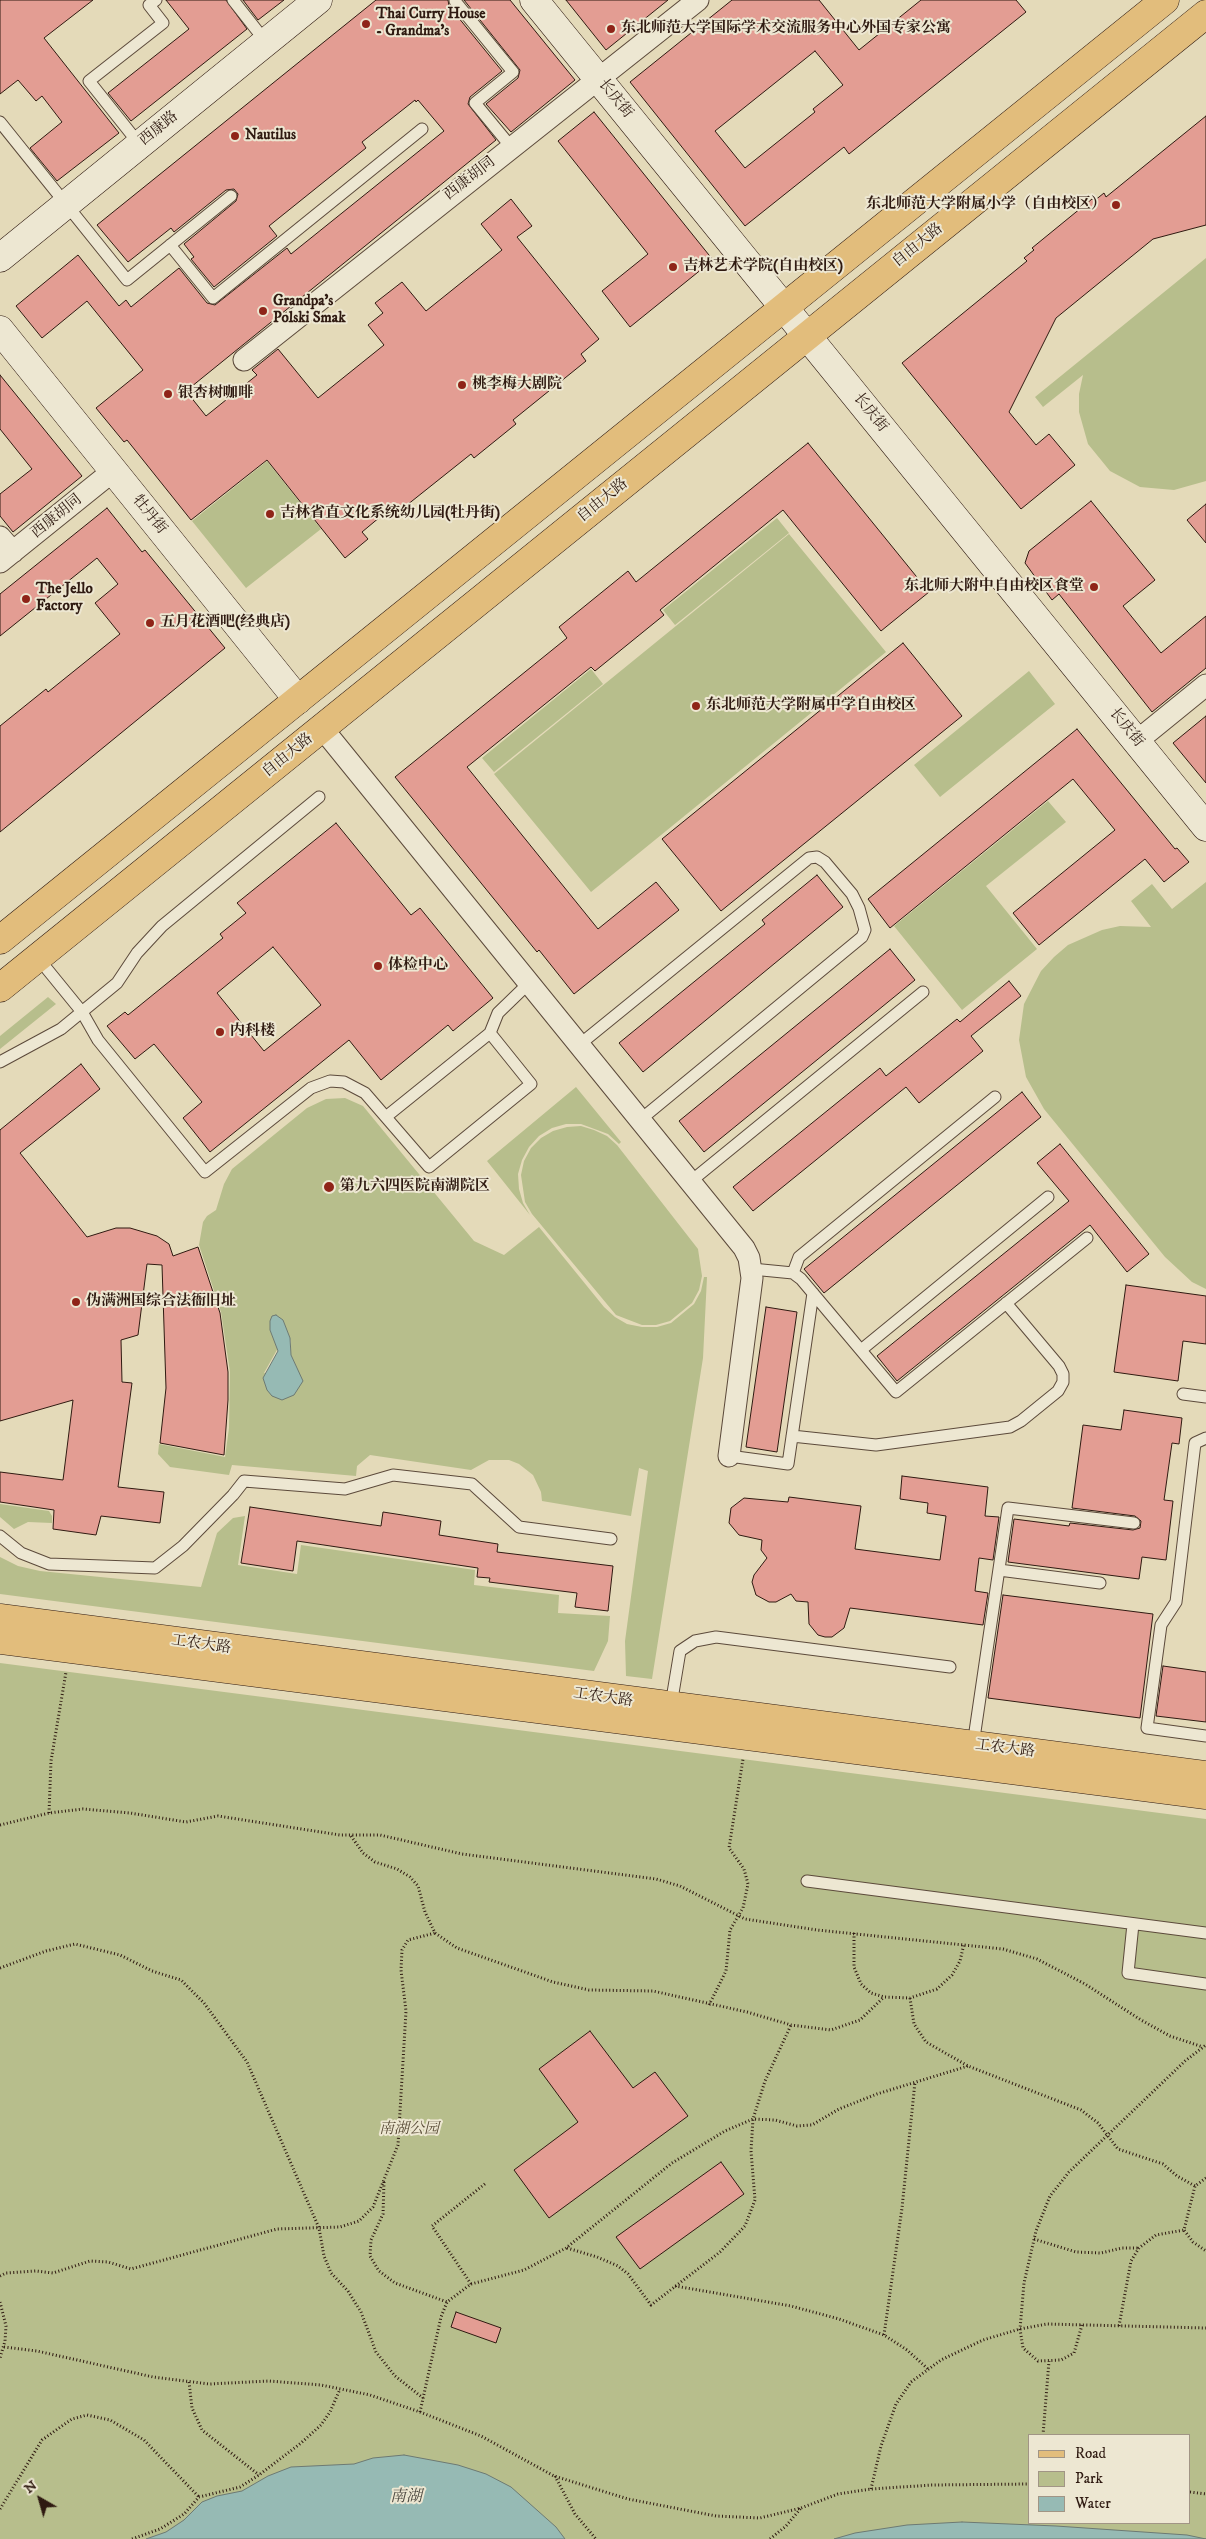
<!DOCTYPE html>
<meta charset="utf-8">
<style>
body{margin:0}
#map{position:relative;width:1206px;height:2539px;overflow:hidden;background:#e4dab9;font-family:"IM FELL DW Pica",serif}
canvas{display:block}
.legend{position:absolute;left:1028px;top:2434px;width:162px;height:90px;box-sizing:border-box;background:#ede7d2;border:1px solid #a19585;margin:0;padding:6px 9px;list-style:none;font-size:15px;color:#2f1a11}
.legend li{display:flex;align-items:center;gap:10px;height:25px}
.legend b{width:25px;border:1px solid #a19585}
.north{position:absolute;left:15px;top:2474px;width:50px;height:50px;-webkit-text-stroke:4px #ede7d2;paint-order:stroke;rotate:322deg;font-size:14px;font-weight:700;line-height:20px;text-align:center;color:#2f1a11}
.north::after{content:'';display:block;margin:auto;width:18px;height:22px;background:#2f1a11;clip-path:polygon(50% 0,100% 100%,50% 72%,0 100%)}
</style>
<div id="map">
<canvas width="1206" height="2539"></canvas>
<ul class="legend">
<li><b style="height:6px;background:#e2bd7c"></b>Road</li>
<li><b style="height:14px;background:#b7be8c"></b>Park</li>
<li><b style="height:14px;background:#96bab4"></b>Water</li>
</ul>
<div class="north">N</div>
</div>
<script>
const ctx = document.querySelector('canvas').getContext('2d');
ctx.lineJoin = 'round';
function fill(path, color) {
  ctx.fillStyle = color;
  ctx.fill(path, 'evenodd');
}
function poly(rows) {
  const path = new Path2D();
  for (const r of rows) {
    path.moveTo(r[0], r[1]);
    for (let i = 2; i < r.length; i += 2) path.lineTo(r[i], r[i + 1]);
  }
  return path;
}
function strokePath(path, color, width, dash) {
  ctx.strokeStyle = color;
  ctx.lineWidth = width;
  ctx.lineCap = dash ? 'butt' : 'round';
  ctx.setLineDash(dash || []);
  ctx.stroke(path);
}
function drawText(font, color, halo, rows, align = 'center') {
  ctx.font = font + ' "IM FELL DW Pica","Noto Serif SC",serif';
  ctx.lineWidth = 4;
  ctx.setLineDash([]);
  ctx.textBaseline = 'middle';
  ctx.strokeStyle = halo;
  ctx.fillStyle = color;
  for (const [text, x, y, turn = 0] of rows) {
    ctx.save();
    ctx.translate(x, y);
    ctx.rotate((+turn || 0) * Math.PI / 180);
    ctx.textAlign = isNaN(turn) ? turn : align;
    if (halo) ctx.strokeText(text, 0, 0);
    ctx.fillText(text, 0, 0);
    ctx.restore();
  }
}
fill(poly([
 [1206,258,1206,481,1174,490,1140,487,1110,471,1088,444,1079,412,1079,394,1083,375,1043,407,1035,397],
 [267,461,321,529,246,588,192,521],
 [777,518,789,533,675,625,663,610],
 [789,534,886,652,591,892,494,774],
 [591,669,603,684,494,772,482,758],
 [1029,671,1055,704,940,797,914,765],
 [1048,801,1066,822,986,886,1037,949,962,1010,894,926],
 [1206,882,1206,1289,1192,1282,1165,1257,1044,1109,1026,1077,1019,1040,1024,1004,1041,971,1054,957,1068,945,1102,930,1120,926,1151,927,1131,901,1152,884,1172,909],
 [48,997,56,1004,0,1049,0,1036],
 [576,1087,621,1142,619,1144,608,1134,581,1124,566,1124,552,1128,539,1136,529,1147,522,1160,518,1174,519,1189,523,1203,530,1215,487,1161],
 [345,1098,363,1106,474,1241,504,1255,539,1227,604,1307,615,1317,627,1324,642,1327,657,1327,671,1323,694,1304,701,1291,704,1277,707,1277,703,1358,652,1679,626,1676,625,1641,648,1471,639,1468,631,1516,542,1501,541,1492,533,1475,519,1464,509,1460,489,1460,471,1470,370,1455,357,1466,356,1476,232,1465,229,1475,170,1467,158,1454,159,1444,225,1457,229,1428,230,1372,221,1312,199,1245,203,1222,207,1216,216,1210,224,1184,232,1169,307,1108,326,1099],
 [272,1316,283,1320,291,1342,291,1355,297,1369,264,1373,278,1348,270,1330],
 [581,1126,594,1130,607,1136,617,1145,698,1249,702,1276,699,1290,692,1303,670,1321,656,1325,642,1325,616,1315,532,1214,525,1202,521,1175,524,1161,531,1148,541,1138,553,1131,567,1127],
 [0,1504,49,1511,52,1516,52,1523,28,1522,14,1529,0,1517],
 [245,1516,238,1565,297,1574,301,1545,475,1570,474,1585,559,1595,558,1613,610,1616,608,1641,594,1671,0,1594,0,1557,18,1566,40,1571,201,1587,217,1533,233,1518],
 [0,1663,1206,1819,1206,2539,0,2539],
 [1030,2435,1190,2435,1190,2523,1030,2523]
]), '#b7be8c');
const water = poly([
 [276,1315,283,1320,290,1338,291,1355,303,1381,294,1395,282,1400,272,1396,267,1390,263,1378,278,1351,270,1330,270,1321,272,1316,276,1315],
 [404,2455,458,2465,486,2474,511,2487,556,2527,565,2539,146,2539,166,2532,184,2520,202,2502,217,2496,242,2491,268,2476,291,2467,354,2464,373,2458,404,2455],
 [962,2522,1056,2526,1187,2535,1206,2539,834,2539,855,2533,907,2525,962,2522]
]);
fill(water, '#96bab4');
strokePath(water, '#6d7a73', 1);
const building = poly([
 [0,0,93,0,44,38,119,133,57,181,30,148,62,122,42,96,36,101,18,80,0,94,0,0],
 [166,0,226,0,247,29,131,121,108,93,189,29,166,0],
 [243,0,284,0,258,20,243,0],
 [376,0,448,0,449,6,502,71,470,97,468,104,496,140,186,391,206,416,257,375,252,370,278,349,318,398,384,345,368,325,383,313,375,303,402,282,426,311,502,250,481,224,511,199,532,226,517,237,599,339,581,354,586,361,513,420,516,424,474,458,471,454,397,513,392,507,362,532,368,539,345,558,267,460,191,520,127,440,124,442,96,408,143,370,87,301,42,338,16,306,78,255,119,306,126,300,131,307,179,268,207,303,215,305,287,248,291,254,444,131,418,100,416,102,415,100,362,142,366,148,269,226,277,236,214,287,191,259,194,257,184,244,236,201,238,194,234,189,226,190,174,232,171,228,128,262,97,225,376,0],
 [464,0,510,0,575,80,511,132,486,104,518,78,520,70,464,0],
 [566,0,668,0,606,50,566,0],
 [732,0,819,0,859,50,921,0,1016,0,1026,12,849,154,844,147,745,226,630,82,732,0],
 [815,51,843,85,813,109,815,112,745,168,715,131,815,51],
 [594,112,713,260,630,327,602,291,648,254,558,141,594,112],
 [1206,116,1206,225,1153,239,1056,318,1009,412,1036,445,1049,434,1075,465,1021,509,902,363,1027,261,1024,258,1034,250,1032,248,1092,199,1094,201,1104,193,1106,197,1206,116],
 [0,375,82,476,13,532,0,516,0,494,32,469,0,429,0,375],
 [808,443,929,592,881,631,783,510,660,610,664,615,595,671,591,667,467,767,598,929,656,882,679,910,574,994,539,950,537,952,395,777,567,638,559,627,628,571,636,582,808,443],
 [1091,501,1155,580,1123,606,1161,653,1206,616,1206,668,1152,712,1059,594,1052,600,1025,563,1029,551,1091,501],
 [1206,504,1206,543,1187,520,1206,504],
 [107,508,142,552,145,550,225,648,0,832,0,726,46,689,48,692,120,634,95,603,118,584,97,558,0,636,0,594,107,508],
 [903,643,962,716,721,911,662,839,903,643],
 [1206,716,1206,783,1173,743,1206,716],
 [1077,729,1175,849,1177,848,1189,862,1164,882,1145,859,1039,945,1013,913,1115,830,1073,779,890,928,868,899,1077,729],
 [336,823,411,915,420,908,493,998,453,1031,448,1025,381,1080,349,1040,210,1152,183,1118,202,1102,154,1044,135,1059,107,1026,125,1012,128,1015,223,938,220,934,246,913,237,903,336,823],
 [273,947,321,1005,264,1051,217,993,273,947],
 [817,875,843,907,643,1072,619,1043,765,924,762,920,817,875],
 [890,949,915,980,704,1152,679,1121,890,949],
 [1009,981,1021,996,971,1036,983,1051,919,1103,906,1087,753,1211,733,1187,880,1068,886,1076,957,1019,960,1022,1009,981],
 [81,1064,100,1089,20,1153,87,1237,116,1228,130,1228,157,1236,169,1244,173,1256,198,1247,220,1313,228,1372,228,1400,224,1455,160,1443,166,1388,162,1265,147,1264,138,1335,121,1340,122,1382,132,1383,118,1487,164,1492,160,1523,101,1516,96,1535,53,1529,54,1510,0,1502,0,1472,63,1480,73,1400,0,1421,0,1130,81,1064],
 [1022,1092,1041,1117,824,1293,804,1269,1022,1092],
 [1060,1144,1149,1254,1127,1272,1090,1225,897,1381,877,1356,1069,1201,1037,1163,1060,1144],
 [1126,1285,1206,1296,1206,1344,1183,1341,1178,1381,1114,1372,1126,1285],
 [766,1307,797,1312,777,1452,746,1447,766,1307],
 [1124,1410,1182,1418,1179,1444,1172,1443,1164,1500,1173,1501,1166,1560,1142,1557,1139,1579,1008,1562,1014,1519,1069,1526,1070,1523,1133,1530,1140,1528,1141,1521,1135,1516,1072,1508,1083,1425,1121,1430,1124,1410],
 [902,1476,988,1487,985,1516,999,1517,993,1560,979,1558,975,1591,988,1593,983,1625,850,1608,844,1628,832,1637,825,1637,818,1635,809,1624,808,1602,796,1601,791,1594,776,1602,769,1602,756,1595,752,1582,754,1575,767,1558,761,1550,762,1540,739,1535,729,1523,731,1508,744,1498,788,1502,789,1497,861,1506,855,1549,940,1560,946,1516,927,1513,928,1503,900,1499,902,1476],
 [250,1507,381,1526,383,1512,441,1521,439,1535,498,1544,497,1552,613,1566,608,1611,575,1607,577,1593,489,1582,490,1578,477,1577,478,1568,297,1541,293,1571,241,1563,250,1507],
 [1003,1595,1153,1614,1140,1718,988,1698,1003,1595],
 [1163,1666,1206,1672,1206,1722,1156,1716,1163,1666],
 [590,2031,633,2088,655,2072,688,2116,549,2218,514,2170,578,2122,539,2069,590,2031],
 [721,2162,744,2194,640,2269,616,2237,721,2162],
 [456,2312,501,2328,496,2343,451,2327,456,2312]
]);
fill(building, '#e39d93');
strokePath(building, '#2f1a11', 1);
const lane = poly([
 [233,0,266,42],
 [455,1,513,72,475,103,512,148],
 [0,122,127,280,231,196],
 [140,145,89,81,163,23,149,5,156,0],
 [170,245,213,298,422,129],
 [38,958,82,1012,98,1040,205,1172,311,1088,330,1081,344,1082,365,1093,429,1167,531,1084,490,1033,387,1116],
 [490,1033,498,1013,529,983],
 [579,1045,809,858,817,857,825,862,852,894,859,908,865,930,862,937,640,1120],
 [0,1062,61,1029,117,983,137,953,162,926,319,797],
 [690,1182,923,992],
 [752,1269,793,1273,801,1279,896,1392,1087,1238],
 [793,1273,799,1257,995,1097],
 [861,1350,1048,1197],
 [1183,1394,1206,1397],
 [792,1436,876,1445,1010,1427,1021,1421,1058,1391,1063,1382,1063,1374,1059,1366,1006,1303],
 [1206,1438,1195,1443,1176,1602,1161,1625,1147,1728,1206,1736],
 [729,1456,788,1464,813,1293],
 [0,1536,21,1553,49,1564,155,1568,183,1546,233,1495,244,1481,345,1489,393,1475,472,1484,519,1527,611,1539],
 [999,1570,1100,1583],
 [671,1705,680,1651,695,1641,716,1637,950,1667],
 [973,1745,1008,1508,1134,1523],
 [807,1881,1206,1933],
 [1133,1924,1128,1973,1206,1984]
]);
const street = poly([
 [244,360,698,0],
 [0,537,13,552],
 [0,562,113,471],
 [322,728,744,1248,749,1258,752,1278,729,1456],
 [1137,741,1206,685]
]);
const secondary = poly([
 [534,0,1206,827],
 [0,258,318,0],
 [0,330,298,700]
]);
const primary = poly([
 [0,940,1165,0],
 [0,988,1206,14],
 [0,1618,1206,1775],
 [0,1640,1206,1795]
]);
strokePath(lane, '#5c4a3b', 13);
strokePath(street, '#5c4a3b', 23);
strokePath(secondary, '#2f1a11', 29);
strokePath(primary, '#2f1a11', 29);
strokePath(poly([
 [49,1813,51,1761,66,1672],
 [0,1825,49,1813,83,1809,130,1813,186,1822,218,1816,340,1835,380,1835,462,1854,656,1879,680,1886,745,1919,817,1930,1003,1949,1037,1959,1085,1984,1141,2020,1170,2036,1203,2047],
 [351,1836,363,1853,375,1862,397,1869,410,1877,418,1886,425,1912,435,1933,457,1948,553,1982,589,1990,653,1991,747,2012,791,2025,831,2030,860,2020,884,1997],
 [854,1933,854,1967,861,1984,871,1993,884,1997,910,1998,937,1989,952,1975,960,1961,964,1944],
 [0,1968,46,1951,75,1944,120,1955,152,1971,181,1980,204,2003,247,2062,319,2228,324,2256,331,2273,348,2291,361,2312,376,2352,395,2376,423,2398],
 [910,1998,914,2024,926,2042,968,2066,1081,2110,1098,2123,1118,2149,1163,2164,1177,2176,1195,2186],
 [709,2005,726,1971,730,1930,743,1908,748,1884,744,1869,729,1848,743,1759],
 [1206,2178,1195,2186,1184,2230,1193,2242,1206,2251],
 [384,2182,383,2214,371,2240,370,2256,379,2271,395,2283,447,2302],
 [1034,2239,1076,2252,1101,2253,1122,2248,1138,2248],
 [567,2248,597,2257,618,2266,628,2274,651,2305,720,2252,745,2226,755,2200,751,2151,753,2119,765,2081,791,2025],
 [0,2276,6,2273,36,2271,53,2273,90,2261,108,2262,131,2269,277,2229,340,2227,359,2221,373,2207,398,2145,406,2011,401,1970,402,1950,408,1940,435,1933],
 [471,2284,432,2226,486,2183],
 [675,2286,791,2306,839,2319,884,2335,907,2350,928,2369],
 [0,2302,6,2326,5,2341,0,2358],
 [1082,2325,1074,2353,1061,2360,1038,2361,1023,2348,1020,2329,1024,2283,1036,2231,1050,2196,1069,2172,1185,2061,1206,2045],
 [1119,2326,1131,2261,1139,2248,1156,2235,1184,2230],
 [884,2335,902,2208,915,2082],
 [4,2347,37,2351,153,2377,209,2384,269,2381,321,2385,370,2395,420,2412,481,2436,554,2476,628,2499,716,2516,760,2518,801,2508,838,2494,871,2489,932,2485,1030,2484],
 [189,2382,192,2408,202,2430,259,2475],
 [420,2412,441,2317,447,2302,471,2284,524,2270,566,2248,672,2163,725,2131,753,2119,775,2120,797,2126,812,2125,839,2109,877,2094,968,2066],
 [1043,2435,1049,2361],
 [555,2476,575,2514,596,2539],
 [871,2489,881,2446,896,2404,911,2382,941,2360,983,2340,1020,2329,1047,2324,1206,2328],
 [1190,2492,1206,2494],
 [0,2509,42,2440,72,2419,87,2415,110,2420,144,2440,199,2497],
 [132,2539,160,2529,184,2514,199,2497,240,2487,259,2475,301,2443,321,2425,330,2412,340,2389],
 [770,2539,786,2526,801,2508]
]), '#2f1a11', 3, [1, 2.5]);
strokePath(lane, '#ede7d2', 11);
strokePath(street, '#ede7d2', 21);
strokePath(secondary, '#ede7d2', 28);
strokePath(primary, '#e2bd7c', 28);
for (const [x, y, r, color] of [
 [366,24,5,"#8f2418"],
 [611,29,5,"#8f2418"],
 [235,136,5,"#8f2418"],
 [1116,205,5,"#8f2418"],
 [673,267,5,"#8f2418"],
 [263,311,5,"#8f2418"],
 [462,385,5,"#8f2418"],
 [168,394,5,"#8f2418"],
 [270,514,5,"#8f2418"],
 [1094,587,5,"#8f2418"],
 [26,599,5,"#8f2418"],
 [150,623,5,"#8f2418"],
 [696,706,5,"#8f2418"],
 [378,966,5,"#8f2418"],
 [220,1032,5,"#8f2418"],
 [329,1187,6,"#8f2418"],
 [76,1302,5,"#8f2418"]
]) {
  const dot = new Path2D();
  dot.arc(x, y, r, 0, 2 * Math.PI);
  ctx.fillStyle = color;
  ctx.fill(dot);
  strokePath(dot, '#ede7d2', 2);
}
drawText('bold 15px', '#2f1a11', '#ede7d2', [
 ["Thai Curry House",376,15],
 ["- Grandma's",376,32],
 ["东北师范大学国际学术交流服务中心外国专家公寓",621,29],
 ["Nautilus",245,136],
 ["东北师范大学附属小学（自由校区）",1106,205,"right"],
 ["吉林艺术学院(自由校区)",683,267],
 ["Grandpa's",273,302],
 ["Polski Smak",273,319],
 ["桃李梅大剧院",472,385],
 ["银杏树咖啡",178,394],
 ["吉林省直文化系统幼儿园(牡丹街)",280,514],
 ["东北师大附中自由校区食堂",1084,587,"right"],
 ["The Jello",36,590],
 ["Factory",36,607],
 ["五月花酒吧(经典店)",160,623],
 ["东北师范大学附属中学自由校区",706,706],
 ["体检中心",388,966],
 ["内科楼",230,1032],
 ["第九六四医院南湖院区",340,1187],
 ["伪满洲国综合法衙旧址",86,1302]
], 'left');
drawText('15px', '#2f1a11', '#ede7d2', [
 ["长庆街",615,99,51],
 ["西康路",159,129,-39],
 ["西康胡同",470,179,-38],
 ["自由大路",918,246,-39],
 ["长庆街",870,413,51],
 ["自由大路",603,501,-39],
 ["牡丹街",149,515,51],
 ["西康胡同",57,517,-39],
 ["长庆街",1126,728,51],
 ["自由大路",288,756,-39],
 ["工农大路",201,1645,8],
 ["工农大路",603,1698,8],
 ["工农大路",1005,1749,7]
]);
drawText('italic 15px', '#584b36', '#ede7d2', [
 ["南湖公园",409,2130]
]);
drawText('italic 16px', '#4e4a42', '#ede7d2', [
 ["南湖",406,2498]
]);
</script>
